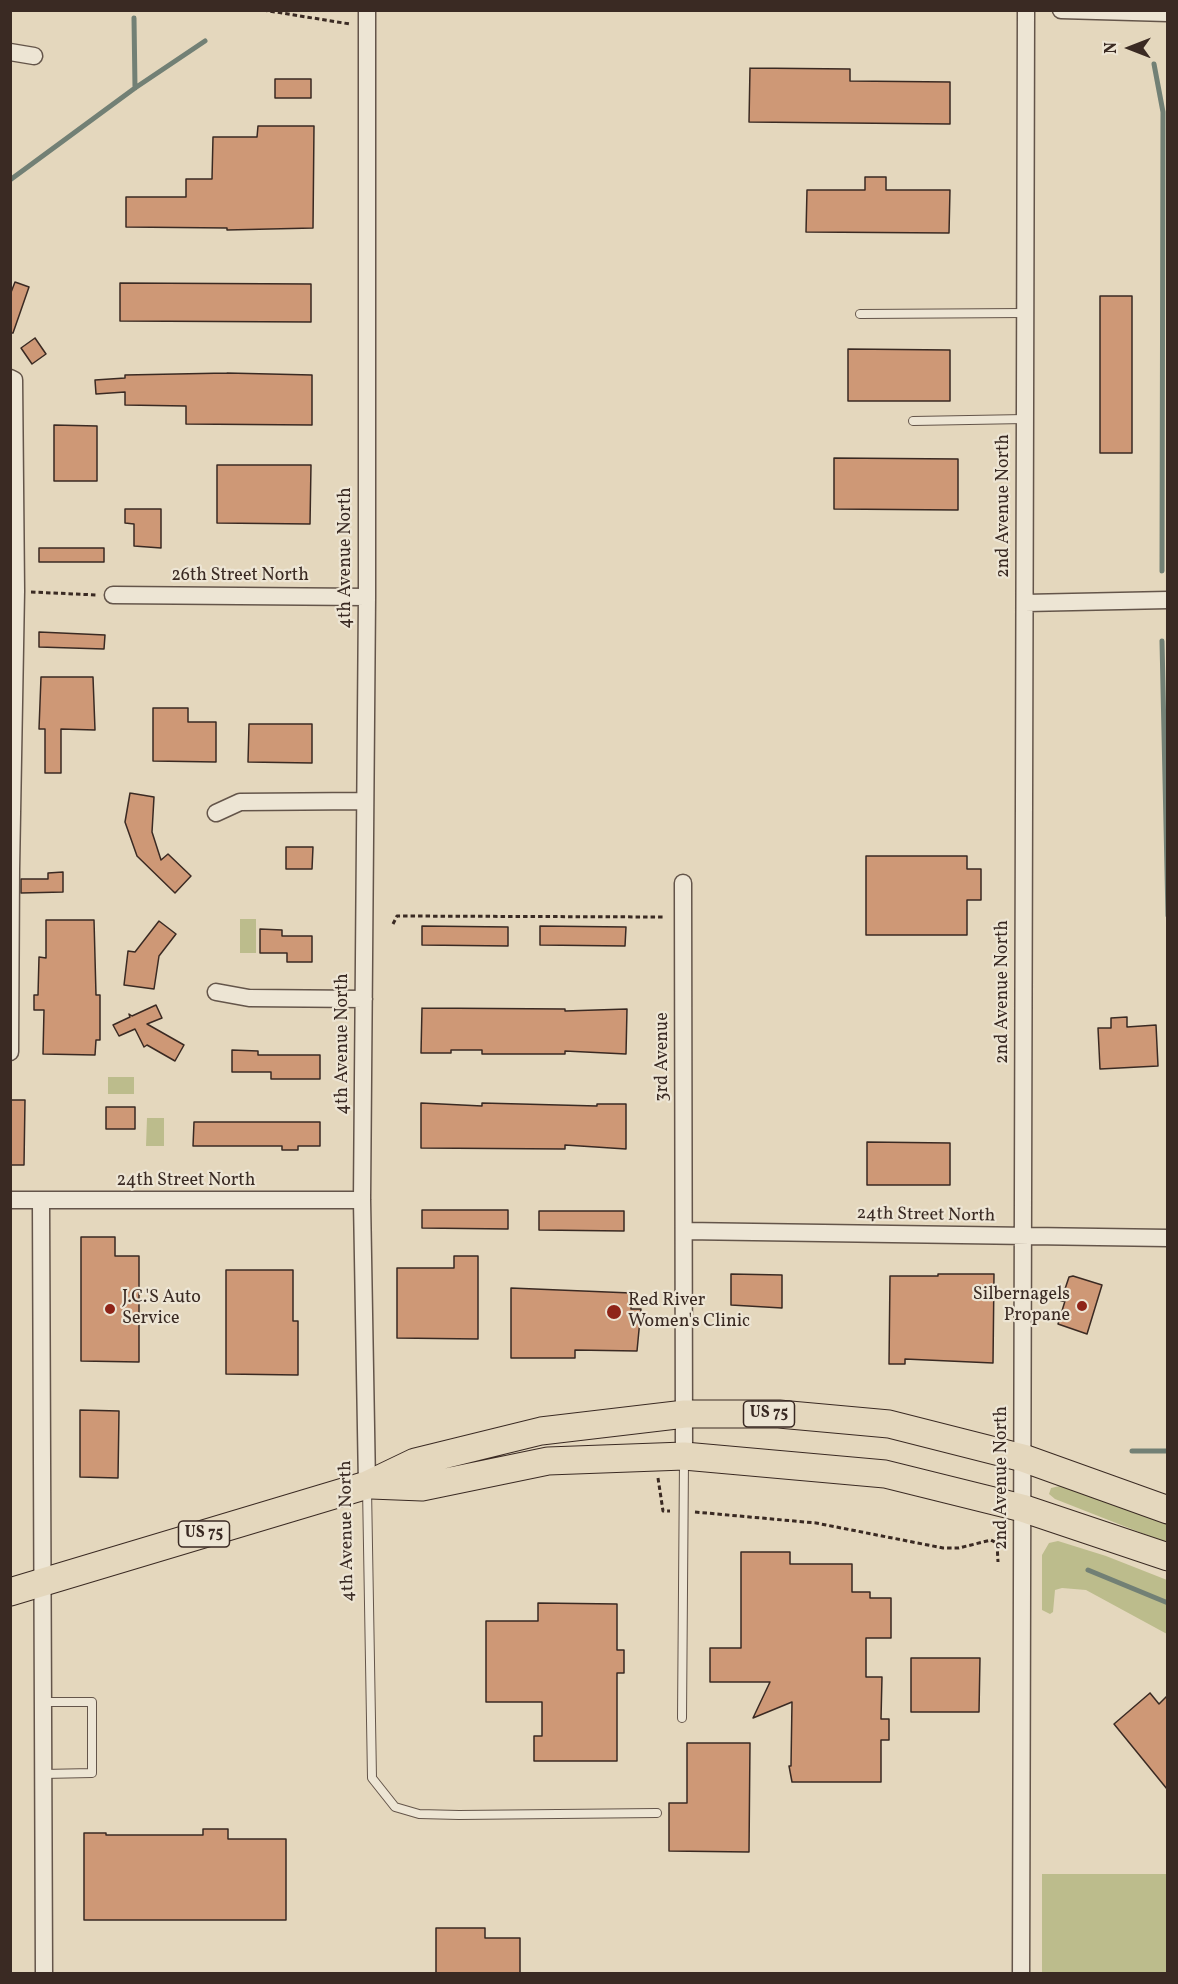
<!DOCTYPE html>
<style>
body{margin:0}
#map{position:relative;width:1178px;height:1984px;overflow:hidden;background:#e4d7bd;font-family:Vollkorn,serif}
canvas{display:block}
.frame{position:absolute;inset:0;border:12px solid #3a2a23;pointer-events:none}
.north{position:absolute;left:1100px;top:18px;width:60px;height:60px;-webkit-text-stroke:4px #ede5d4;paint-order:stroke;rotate:270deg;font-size:16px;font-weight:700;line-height:24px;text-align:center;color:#3a2a23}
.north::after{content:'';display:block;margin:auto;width:21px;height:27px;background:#3a2a23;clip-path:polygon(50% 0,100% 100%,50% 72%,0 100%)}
</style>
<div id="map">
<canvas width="1178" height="1984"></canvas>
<div class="frame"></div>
<div class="north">N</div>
</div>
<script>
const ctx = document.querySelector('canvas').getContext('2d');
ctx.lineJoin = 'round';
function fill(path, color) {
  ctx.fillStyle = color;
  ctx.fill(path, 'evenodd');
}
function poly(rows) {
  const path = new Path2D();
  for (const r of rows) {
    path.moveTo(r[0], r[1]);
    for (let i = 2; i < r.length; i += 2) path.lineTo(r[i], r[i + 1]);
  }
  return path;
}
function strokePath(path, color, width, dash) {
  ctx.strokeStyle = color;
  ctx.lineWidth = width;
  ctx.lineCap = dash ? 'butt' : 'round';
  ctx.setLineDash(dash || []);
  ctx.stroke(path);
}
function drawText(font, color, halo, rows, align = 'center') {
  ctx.font = font + ' Vollkorn,serif';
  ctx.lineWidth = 4.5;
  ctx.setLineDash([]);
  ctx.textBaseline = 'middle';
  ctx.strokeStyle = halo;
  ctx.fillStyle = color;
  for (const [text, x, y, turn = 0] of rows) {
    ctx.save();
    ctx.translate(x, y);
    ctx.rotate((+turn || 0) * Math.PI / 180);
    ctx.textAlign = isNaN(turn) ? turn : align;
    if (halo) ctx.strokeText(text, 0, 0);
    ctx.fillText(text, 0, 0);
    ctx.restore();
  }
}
fill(poly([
 [240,919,256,919,256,953,240,953],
 [108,1077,134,1077,134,1094,108,1094],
 [147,1118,164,1118,164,1146,146,1146],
 [1060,1486,1075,1488,1167,1523,1167,1543,1055,1499,1049,1494,1051,1488],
 [1058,1541,1106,1556,1167,1580,1167,1634,1086,1590,1062,1588,1055,1590,1053,1612,1050,1614,1042,1610,1042,1555,1049,1543],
 [1042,1874,1167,1874,1167,1973,1042,1973]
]), '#bcbc8c');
strokePath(poly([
 [134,18,135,88],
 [1154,64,1163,112,1162,571],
 [10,180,135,88,205,41],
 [1162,641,1168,916],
 [1132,1451,1168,1451],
 [1088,1570,1168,1603]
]), '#728075', 5);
const building = poly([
 [750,68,850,69,850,81,950,82,950,124,749,122,750,68],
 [275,79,311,79,311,98,275,98,275,79],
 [258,126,314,126,313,228,227,230,227,228,126,227,126,197,186,197,186,179,212,179,213,137,257,137,258,126],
 [865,177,886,177,886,190,950,190,949,233,806,232,807,190,865,190,865,177],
 [15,282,29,287,13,333,10,333,10,295,15,282],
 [120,283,311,284,311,322,120,321,120,283],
 [1100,296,1132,296,1132,453,1100,453,1100,296],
 [35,338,46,354,32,364,21,348,35,338],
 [848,349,950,350,950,401,848,401,848,349],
 [227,373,312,375,312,425,186,424,186,406,125,405,125,392,96,394,95,380,125,378,125,375,227,373],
 [54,425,97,426,97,481,54,481,54,425],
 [834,458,958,459,958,510,834,509,834,458],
 [217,465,311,465,310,524,217,523,217,465],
 [125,509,161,509,161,548,134,546,134,524,125,523,125,509],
 [39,548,104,548,104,562,39,562,39,548],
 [39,632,105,635,104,649,39,647,39,632],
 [41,677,93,677,95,730,61,729,61,773,45,773,45,729,39,729,41,677],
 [153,708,188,708,188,722,216,722,216,762,153,761,153,708],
 [249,724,312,724,312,763,248,762,249,724],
 [130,793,154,797,152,832,161,860,168,854,191,876,175,893,137,856,125,822,130,793],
 [286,847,313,847,312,869,286,869,286,847],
 [866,856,967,856,967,869,981,869,981,900,967,900,967,935,866,935,866,856],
 [63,872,63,892,21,893,21,879,48,879,48,873,63,872],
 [46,920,94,920,96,995,100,995,100,1040,96,1040,95,1055,43,1054,44,1010,34,1010,34,995,38,995,39,957,46,958,46,920],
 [159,921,176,934,159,956,154,989,124,985,128,951,135,952,159,921],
 [422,926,508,927,508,946,422,945,422,926],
 [540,926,626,927,625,946,540,945,540,926],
 [260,929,282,930,282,936,312,936,312,962,287,962,287,953,260,953,260,929],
 [156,1005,162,1018,147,1024,184,1045,175,1061,147,1045,144,1047,135,1029,119,1036,113,1025,130,1017,129,1014,132,1016,156,1005],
 [422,1008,565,1009,565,1011,627,1009,626,1054,565,1051,565,1054,482,1054,482,1050,451,1050,451,1053,421,1053,422,1008],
 [1127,1017,1127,1027,1156,1025,1158,1066,1100,1069,1098,1028,1111,1028,1111,1018,1127,1017],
 [232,1050,258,1051,258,1055,320,1055,320,1079,271,1079,271,1072,232,1072,232,1050],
 [10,1100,25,1100,24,1165,10,1165,10,1100],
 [421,1103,482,1106,482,1103,597,1106,597,1104,626,1104,626,1149,565,1145,565,1149,421,1148,421,1103],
 [106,1107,135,1107,135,1129,106,1129,106,1107],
 [194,1122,320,1122,320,1146,298,1146,298,1150,282,1150,282,1146,193,1146,194,1122],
 [867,1142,950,1143,950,1185,867,1185,867,1142],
 [422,1210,508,1210,508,1229,422,1228,422,1210],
 [539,1211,624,1211,624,1231,539,1230,539,1211],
 [81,1237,115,1237,115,1256,139,1256,139,1362,81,1361,81,1237],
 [454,1256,478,1256,478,1339,397,1338,397,1268,454,1268,454,1256],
 [226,1270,293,1270,293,1321,298,1321,298,1375,226,1374,226,1270],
 [731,1274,782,1275,782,1308,731,1305,731,1274],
 [938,1274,994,1274,993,1363,905,1359,905,1364,889,1364,890,1276,938,1276,938,1274],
 [1073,1276,1102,1285,1087,1334,1058,1324,1065,1301,1061,1301,1069,1277,1073,1276],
 [511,1288,631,1293,631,1309,641,1309,637,1351,575,1350,575,1358,511,1358,511,1288],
 [80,1410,119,1411,118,1478,80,1477,80,1410],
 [741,1552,790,1552,790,1564,852,1564,852,1592,870,1592,870,1598,891,1598,891,1638,866,1638,866,1677,882,1677,881,1719,889,1719,889,1740,881,1740,881,1782,792,1782,789,1766,791,1766,792,1702,753,1718,770,1682,710,1682,710,1648,741,1648,741,1552],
 [538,1603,617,1604,617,1650,624,1650,624,1673,617,1673,617,1761,534,1761,534,1736,542,1736,542,1702,486,1702,486,1621,538,1621,538,1603],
 [911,1658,980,1658,979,1712,911,1712,911,1658],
 [1150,1693,1159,1704,1167,1696,1167,1789,1114,1724,1150,1693],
 [687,1743,750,1743,749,1852,669,1851,669,1803,687,1803,687,1743],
 [203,1829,228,1829,228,1839,286,1839,286,1920,84,1920,84,1833,106,1833,106,1835,203,1835,203,1829],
 [436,1928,485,1928,485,1938,520,1938,520,1974,436,1974,436,1928]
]);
fill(building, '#ce9876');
strokePath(building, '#3a2a23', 1.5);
const service = poly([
 [860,314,1025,313],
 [913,421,1025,419],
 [367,1488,372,1778,395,1807,419,1814,459,1815,657,1813],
 [43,1702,92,1702,92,1773,43,1774],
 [682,1718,684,1460]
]);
const minor = poly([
 [367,10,367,597,362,1200,367,1485],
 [1061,10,1168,13],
 [10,52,34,56],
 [10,378,14,380,16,591,11,869,10,1052],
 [113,595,367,597],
 [1025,603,1168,600],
 [216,813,240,802,364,801],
 [683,883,684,1456],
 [216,992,249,998,364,999],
 [10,1200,362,1200],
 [41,1201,44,1974],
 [685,1231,1168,1238],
 [1021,1974,1026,10]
]);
const primary = poly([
 [371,1485,422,1487,548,1461,684,1456,885,1474,1022,1508,1168,1557],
 [10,1592,367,1485,415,1462,541,1431,685,1414,779,1414,889,1424,1023,1458,1168,1510]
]);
strokePath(service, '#64554a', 10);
strokePath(minor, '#64554a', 19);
strokePath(primary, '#3a2a23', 29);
strokePath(poly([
 [263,10,350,24],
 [31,592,97,595],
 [393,924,397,916,665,917],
 [658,1478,663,1511,670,1511],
 [695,1512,816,1523,943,1548,959,1548,991,1540,997,1543,998,1562]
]), '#3a2a23', 3, [4.5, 3]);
strokePath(service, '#ede5d4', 8);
strokePath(minor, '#ede5d4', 16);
strokePath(primary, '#e4d7bd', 27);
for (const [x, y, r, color] of [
 [1082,1306,6,"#8f2418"],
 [110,1309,6,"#8f2418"],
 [614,1312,8,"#8f2418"]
]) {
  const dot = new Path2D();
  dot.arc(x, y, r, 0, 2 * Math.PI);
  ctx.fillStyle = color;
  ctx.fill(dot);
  strokePath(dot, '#ede5d4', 2);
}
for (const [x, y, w] of [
 [769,1414,51],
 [204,1534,51]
]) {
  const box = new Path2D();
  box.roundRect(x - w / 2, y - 13, w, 26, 4.5);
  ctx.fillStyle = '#ede5d4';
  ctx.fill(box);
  strokePath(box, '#3a2a23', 1.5);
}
drawText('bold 16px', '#3a2a23', null, [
 ["US 75",769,1414],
 ["US 75",204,1534]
]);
drawText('18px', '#3a2a23', '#ede5d4', [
 ["2nd Avenue North",1005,506,-90],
 ["4th Avenue North",347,558,-90],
 ["26th Street North",240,577],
 ["2nd Avenue North",1004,992,-90],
 ["4th Avenue North",344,1044,-90],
 ["3rd Avenue",664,1057,-90],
 ["24th Street North",186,1182],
 ["24th Street North",926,1216,1],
 ["2nd Avenue North",1003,1478,-90],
 ["4th Avenue North",348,1531,-91]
]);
drawText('18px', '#3a2a23', '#ede5d4', [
 ["Silbernagels",1070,1296,"right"],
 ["Propane",1070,1317,"right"],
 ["J.C.'S Auto",122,1299],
 ["Service",122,1320],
 ["Red River",628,1302],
 ["Women's Clinic",628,1323]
], 'left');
</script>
